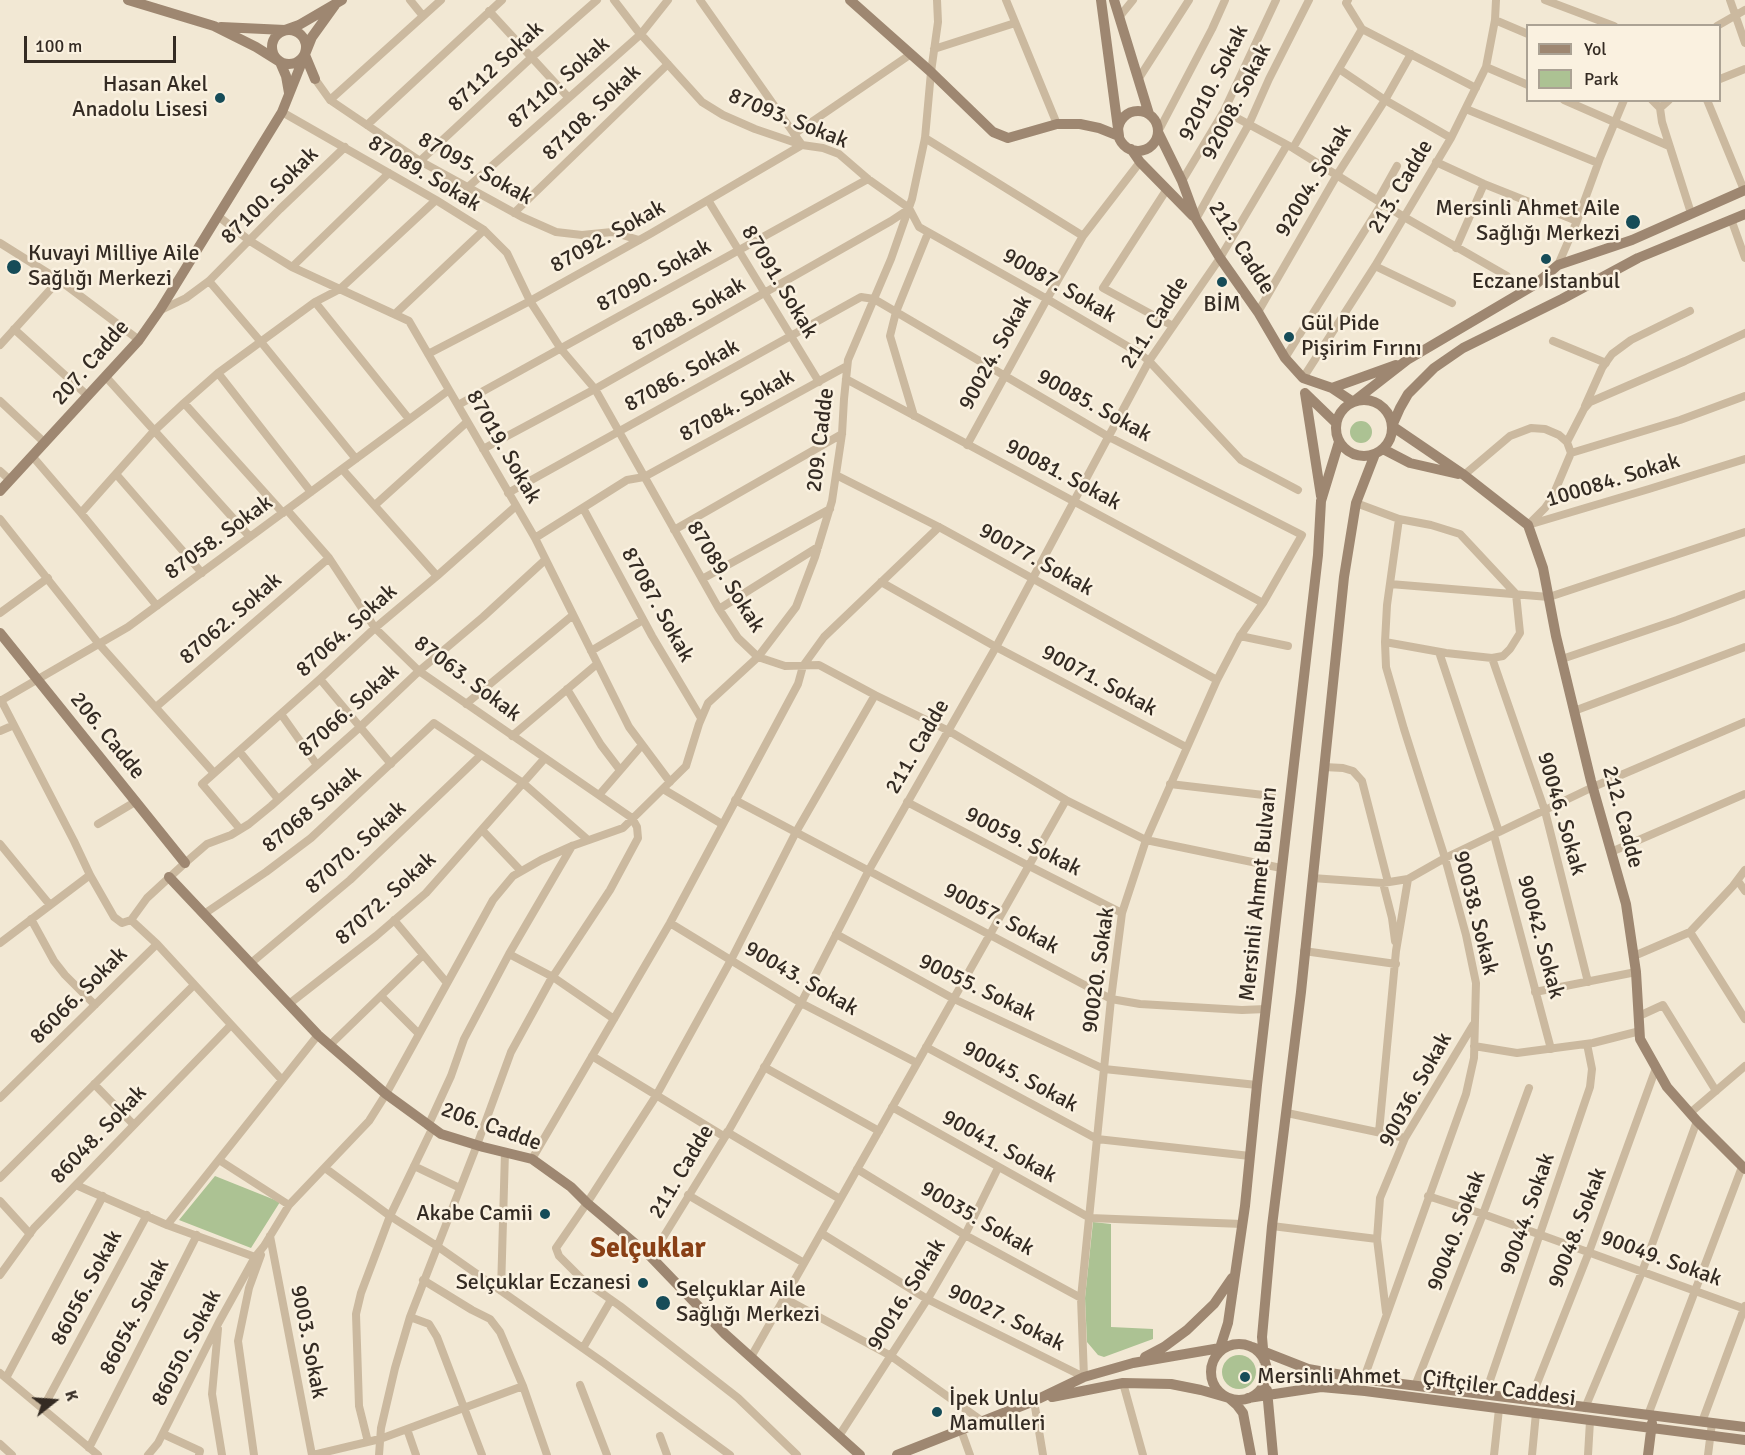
<!DOCTYPE html>
<meta charset="utf-8">
<style>
body{margin:0}
#map{position:relative;width:1745px;height:1455px;overflow:hidden;background:#f2e8d4;font-family:Signika,sans-serif}
canvas{display:block}
.legend{position:absolute;left:1526px;top:24px;width:195px;height:78px;box-sizing:border-box;background:#faf1e0;border:2px solid #aba294;margin:0;padding:8px 10px;list-style:none;font-size:18px;color:#342b23}
.legend li{display:flex;align-items:center;gap:12px;height:30px}
.legend b{width:30px;border:2px solid #aba294}
.north{position:absolute;left:24px;top:1371px;width:60px;height:60px;-webkit-text-stroke:4px #faf1e0;paint-order:stroke;rotate:73deg;font-size:16px;font-weight:700;line-height:24px;text-align:center;color:#342b23}
.north::after{content:'';display:block;margin:auto;width:21px;height:27px;background:#342b23;clip-path:polygon(50% 0,100% 100%,50% 72%,0 100%)}
.scale{position:absolute;left:24px;top:36px;width:152px;height:27px;box-sizing:border-box;border:3px solid #342b23;border-top:0;padding-left:8px;font-size:18px;line-height:21px;white-space:nowrap;color:#342b23;-webkit-text-stroke:4px #faf1e0;paint-order:stroke}
</style>
<div id="map">
<canvas width="1745" height="1455"></canvas>
<ul class="legend">
<li><b style="height:8px;background:#9e8771"></b>Yol</li>
<li><b style="height:16px;background:#acc293"></b>Park</li>
</ul>
<div class="north">K</div>
<div class="scale">100 m</div>
</div>
<script>
const ctx = document.querySelector('canvas').getContext('2d');
ctx.lineJoin = 'round';
function fill(path, color) {
  ctx.fillStyle = color;
  ctx.fill(path, 'evenodd');
}
function poly(rows) {
  const path = new Path2D();
  for (const r of rows) {
    if (r.length === 3) {
      path.moveTo(r[0] + r[2], r[1]);
      path.arc(r[0], r[1], r[2], 0, 2 * Math.PI);
      continue;
    }
    path.moveTo(r[0], r[1]);
    for (let i = 2; i < r.length; i += 2) path.lineTo(r[i], r[i + 1]);
  }
  return path;
}
function strokePath(path, color, width, dash) {
  ctx.strokeStyle = color;
  ctx.lineWidth = width;
  ctx.lineCap = dash ? 'butt' : 'round';
  ctx.setLineDash(dash || []);
  ctx.stroke(path);
}
function drawText(font, color, halo, rows, align = 'center') {
  ctx.font = font + ' Signika,sans-serif';
  ctx.lineWidth = 5;
  ctx.setLineDash([]);
  ctx.textBaseline = 'middle';
  ctx.strokeStyle = halo;
  ctx.fillStyle = color;
  for (const [text, x, y, turn = 0] of rows) {
    ctx.save();
    ctx.translate(x, y);
    ctx.rotate((+turn || 0) * Math.PI / 180);
    ctx.textAlign = isNaN(turn) ? turn : align;
    if (halo) ctx.strokeText(text, 0, 0);
    ctx.fillText(text, 0, 0);
    ctx.restore();
  }
}
fill(poly([
 [1361,432,11],
 [215,1176,280,1202,251,1248,179,1220],
 [1093,1222,1111,1224,1111,1327,1153,1329,1153,1339,1104,1357,1098,1355,1087,1342,1085,1298],
 [1239,1372,17]
]), '#acc293');
strokePath(poly([
 [410,0,423,16],
 [614,0,637,30,702,102,723,115,755,129,802,145,823,148,839,154,868,179,909,208,919,227,1047,299,1139,353,1149,361,1241,460,1298,490],
 [1006,0,1057,124],
 [1348,0,1346,3,1362,29],
 [1545,0,1614,26],
 [1730,0,1745,43],
 [489,11,568,97],
 [1120,16,1133,0],
 [1495,20,1528,34],
 [1717,26,1745,10],
 [1362,29,1476,88],
 [934,49,1015,23],
 [1486,67,1528,85],
 [1339,69,1385,100,1451,138],
 [1139,78,1189,0],
 [315,79,330,100,420,161,522,217,556,232,582,235,612,232,639,240],
 [1720,79,1745,69],
 [330,100,441,0],
 [1564,100,1669,146],
 [1652,100,1660,108,1662,122,1691,213],
 [1707,100,1744,190],
 [1660,108,1669,100],
 [1466,109,1598,163],
 [1224,111,1293,148,1404,217,1507,276],
 [282,112,436,200,484,230,507,253,530,301,561,349,595,389,719,609,738,638,758,657,785,666,819,665,875,695,949,731,1066,800,1146,840,1281,868],
 [367,125,502,0],
 [1158,132,1212,29,1225,0],
 [794,134,911,54],
 [925,138,1083,236],
 [1293,148,1362,29],
 [420,161,532,57,597,0],
 [1436,162,1484,184,1577,221],
 [1182,181,1224,111,1276,0],
 [468,187,641,34,668,0],
 [1167,189,1103,288,1173,326],
 [708,200,819,382],
 [1378,200,1397,166],
 [514,213,668,64],
 [218,216,250,241,292,267,409,321,535,538,629,727,670,782],
 [1196,219,1249,124,1269,79,1309,0],
 [1731,219,1745,258],
 [0,243,59,280,139,340],
 [1456,248,1484,184],
 [1558,265,1577,221,1600,158,1624,100],
 [1375,266,1452,303],
 [292,267,389,173],
 [209,281,261,342,356,459],
 [315,302,409,419],
 [161,310,186,298,209,281,280,209,345,147],
 [1258,312,1337,175,1385,100,1411,54],
 [395,314,484,230],
 [14,329,88,396],
 [1553,341,1606,363],
 [0,345,59,280],
 [428,354,530,301,650,234,802,145,700,0],
 [1285,358,1382,203],
 [218,373,311,492],
 [106,377,250,537],
 [1303,378,1375,266,1451,138,1486,67,1495,20,1496,0],
 [846,379,1263,603],
 [0,401,45,443],
 [184,403,283,513],
 [458,405,868,179],
 [1585,406,1602,368,1612,354,1631,340,1690,311],
 [914,416,890,336,896,312,928,233],
 [1567,442,1584,409,1590,402,1685,361,1745,333],
 [967,445,1047,299,1083,236,1140,162],
 [483,449,595,389,891,221,909,209],
 [1571,453,1680,420,1745,396],
 [33,457,81,513,157,606],
 [342,469,437,576],
 [0,471,10,480],
 [116,474,202,573],
 [836,475,939,527,1217,680],
 [1464,475,1510,436,1531,428,1545,429,1559,435,1567,442,1571,453,1552,498,1545,508,1528,525,1649,489,1745,459],
 [508,493,861,297,874,299,1109,437,1302,535,1263,603,1240,636,1217,680,1146,840,1122,913,1111,999,1081,1298,1084,1377,927,1299,821,1233],
 [1356,503,1399,519,1431,525,1460,534,1516,594,1520,633,1510,649,1503,656,1492,658,1446,653,1385,642],
 [375,505,467,422],
 [583,508,652,636,701,718],
 [287,510,329,558,375,628,419,671,632,818,637,827,638,838,610,890,550,981,511,1052,477,1145,410,1317,395,1368,381,1428,379,1455],
 [81,513,154,431,184,403,218,373,315,302,340,289,436,200],
 [0,519,99,644,214,773],
 [674,530,842,434],
 [535,538,627,480,644,477,847,366],
 [702,579,830,509],
 [881,582,996,647,1186,747],
 [1390,584,1549,597,1745,532],
 [719,609,818,547],
 [0,613,48,578],
 [1240,636,1288,646],
 [591,651,643,620],
 [1439,652,1499,832],
 [1492,658,1545,811,1588,982],
 [1562,659,1677,620,1745,594],
 [320,679,391,764],
 [567,689,601,745,620,770],
 [1,700,74,841,90,875,114,917,122,923,131,920,147,898,185,863,207,844,231,835,249,824,271,806,359,728,419,671,483,617,545,560],
 [0,701,128,627,449,390],
 [466,704,573,615],
 [156,707,329,558],
 [1574,711,1745,647],
 [281,714,317,765],
 [0,731,14,725],
 [512,736,597,664],
 [239,751,278,799],
 [1324,767,1343,768,1353,771,1362,781,1388,882],
 [1170,784,1272,796],
 [663,789,722,824],
 [599,795,642,745],
 [735,800,1111,999,1140,1004,1242,1010,1266,1009],
 [907,802,1029,866,1122,913],
 [98,824,135,802],
 [240,829,202,784,320,679,375,628,437,576,516,506],
 [482,830,521,871],
 [1494,835,1551,1049],
 [0,844,50,905],
 [1611,852,1745,794],
 [1312,878,1383,883,1408,879,1445,858,1593,787,1745,722],
 [1738,881,1745,891],
 [1383,883,1392,918,1395,941],
 [204,914,266,872,311,838,434,723,523,783,588,840],
 [31,919,54,961,65,975,95,1005],
 [131,920,157,944,282,1080],
 [394,920,447,983],
 [670,923,801,1003,917,1063],
 [1690,932,1745,1019],
 [836,934,954,999,1104,1069,1257,1085],
 [0,943,90,875],
 [1304,951,1396,964],
 [509,954,553,977,614,1019],
 [1634,956,1690,932,1733,886,1745,870],
 [251,963,350,880,481,755],
 [1535,992,1636,972],
 [381,996,419,1034],
 [289,1004,376,936,426,893,545,758],
 [1639,1016,1663,1005,1716,1091],
 [330,1045,423,955],
 [1474,1046,1517,1053,1593,1043,1640,1031],
 [926,1047,1097,1139,1250,1156],
 [592,1056,725,1137],
 [764,1067,879,1131],
 [94,1084,134,1125],
 [0,1098,157,944],
 [892,1107,1090,1218,1242,1224],
 [1287,1113,1405,1138],
 [1690,1113,1745,1066],
 [428,1126,451,1076,464,1039,509,954,572,846],
 [727,1132,840,1199],
 [1379,1132,1396,951,1408,879],
 [532,1159,670,923,798,684,803,666,824,637,939,527],
 [219,1160,289,1205],
 [414,1166,460,1188],
 [325,1168,390,1216,437,1246,604,1363,730,1455],
 [857,1169,965,1235,1081,1298],
 [0,1178,194,985],
 [76,1185,167,1225,255,1257,264,1246,289,1205,369,1121,386,1094,493,900,513,876,541,860,572,846,623,828,686,766,699,724,708,703,758,657,796,607,815,557,832,501,842,434,844,399,848,360,891,259,912,199,925,138,931,72,938,22,937,0],
 [688,1195,804,1263],
 [1428,1196,1483,1214,1745,1309],
 [0,1201,30,1234],
 [167,1225,318,1035],
 [1272,1226,1377,1239],
 [270,1236,312,1455],
 [651,1257,725,1137,801,1003,869,870,996,647,1149,361,1220,258,1287,145],
 [0,1275,34,1228,231,1025],
 [423,1280,472,1310,490,1319,500,1332,523,1386,547,1455],
 [501,1291,505,1152],
 [784,1298,891,1356,982,1421],
 [1386,1312,1377,1239,1380,1198,1405,1138,1473,1025],
 [410,1317,429,1324,437,1337,482,1455],
 [218,1329,212,1394,222,1455],
 [583,1348,611,1300],
 [751,1357,1066,800],
 [0,1373,98,1455],
 [6,1378,103,1196],
 [1364,1378,1466,1094,1474,1058,1476,983,1466,935,1445,858,1404,729,1386,667,1385,642,1387,605,1399,519],
 [1123,1383,1143,1455],
 [580,1385,607,1455],
 [1415,1386,1483,1214,1529,1088],
 [1485,1395,1590,1087,1592,1069,1587,1044],
 [1034,1401,1043,1455],
 [1530,1401,1589,1252,1656,1068],
 [43,1408,147,1215],
 [1585,1408,1642,1272,1697,1121],
 [1648,1415,1742,1167],
 [1702,1422,1745,1306],
 [407,1429,416,1455],
 [961,1430,970,1455],
 [163,1434,200,1451,199,1455],
 [660,1436,667,1455],
 [839,1436,930,1295,965,1235,998,1168],
 [368,1442,359,1406,356,1314,361,1293,390,1216,432,1129],
 [0,1444,12,1455],
 [89,1448,197,1235],
 [148,1455,158,1443,219,1322,255,1257],
 [254,1455,238,1341,249,1288,261,1255],
 [313,1455,380,1439,523,1386],
 [797,1455,738,1398,620,1306,583,1280,559,1256,556,1248,587,1203,656,1096,731,960,796,832,875,695],
 [1494,1455,1499,1409],
 [1532,1455,1536,1413],
 [1588,1455,1590,1421],
 [1708,1455,1712,1423]
]), '#cbb99f', 8);
strokePath(poly([
 [128,0,214,26,256,47,280,62,286,76,289,93],
 [850,0,931,72,993,132,1008,138,1057,124,1080,124,1099,128,1119,136],
 [1101,0,1119,136],
 [1114,0,1149,114],
 [221,27,285,30,299,25,342,0],
 [289,47,17],
 [305,55,315,79],
 [1138,131,20],
 [1158,132,1182,181,1196,219,1220,258,1258,312,1285,358,1303,378,1332,388,1353,402,1407,360,1536,284,1558,265,1632,240,1745,190],
 [1131,149,1140,162,1193,216],
 [1745,214,1638,258,1562,299,1463,348,1434,368,1408,394,1400,408,1392,426,1464,475,1528,525,1543,568,1556,636,1591,781,1626,904,1636,972,1640,1039,1667,1087,1697,1121,1745,1169],
 [1332,388,1396,365],
 [1305,393,1321,496],
 [1305,393,1336,423],
 [1364,428,28],
 [1383,449,1410,463,1458,474],
 [0,491,139,340,160,310,282,112,312,37,335,5],
 [0,633,185,863],
 [169,877,318,1035,386,1094,441,1134,483,1147,532,1159,571,1187,587,1203,651,1257,725,1334,860,1455],
 [1239,1372,28],
 [1252,1347,1308,1369,1370,1380,1745,1427],
 [1219,1351,1228,1323,1245,1206,1257,1085,1318,555,1321,501,1339,442],
 [1145,1357,1164,1347,1187,1330,1214,1304,1232,1278],
 [1264,1360,1262,1337,1272,1226,1301,992,1344,577,1356,503,1375,454],
 [1267,1390,1273,1455],
 [1052,1397,1123,1383,1171,1384,1201,1390,1229,1398,1237,1405,1243,1413,1251,1455],
 [1248,1398,1321,1387,1365,1391,1745,1440],
 [897,1455,1034,1401,1084,1377,1133,1363,1226,1347],
 [1648,1455,1652,1423]
]), '#9e8771', 10);
for (const [x, y, r, color] of [
 [220,98,6,"#164c58"],
 [1633,222,8,"#164c58"],
 [1546,259,6,"#164c58"],
 [14,267,8,"#164c58"],
 [1222,282,6,"#164c58"],
 [1289,337,6,"#164c58"],
 [545,1214,6,"#164c58"],
 [643,1283,6,"#164c58"],
 [663,1303,8,"#164c58"],
 [1245,1377,6,"#164c58"],
 [937,1412,6,"#164c58"]
]) {
  const dot = new Path2D();
  dot.arc(x, y, r, 0, 2 * Math.PI);
  ctx.fillStyle = color;
  ctx.fill(dot);
  strokePath(dot, '#faf1e0', 2);
}
drawText('22px', '#342b23', '#faf1e0', [
 ["87112 Sokak",496,67,-43],
 ["87110. Sokak",559,83,-41],
 ["92010. Sokak",1214,83,-63],
 ["92008. Sokak",1237,102,-63],
 ["87108. Sokak",592,113,-44],
 ["87093. Sokak",788,119,22],
 ["87095. Sokak",475,169,29],
 ["87089. Sokak",424,174,31],
 ["92004. Sokak",1314,181,-59],
 ["213. Cadde",1401,187,-59],
 ["87100. Sokak",270,196,-45],
 ["87092. Sokak",608,237,-29],
 ["212. Cadde",1241,248,58],
 ["87090. Sokak",654,276,-29],
 ["87091. Sokak",779,282,59],
 ["90087. Sokak",1059,286,30],
 ["87088. Sokak",689,315,-30],
 ["211. Cadde",1155,323,-57],
 ["90024. Sokak",996,353,-61],
 ["207. Cadde",91,363,-49],
 ["87086. Sokak",682,376,-29],
 ["87084. Sokak",737,406,-29],
 ["90085. Sokak",1094,406,29],
 ["209. Cadde",821,440,-83],
 ["87019. Sokak",503,447,60],
 ["90081. Sokak",1063,475,28],
 ["100084. Sokak",1613,481,-17],
 ["87058. Sokak",219,538,-36],
 ["90077. Sokak",1036,560,29],
 ["87089. Sokak",725,577,58],
 ["87087. Sokak",657,605,61],
 ["87062. Sokak",231,619,-41],
 ["87064. Sokak",347,631,-42],
 ["87063. Sokak",467,679,37],
 ["90071. Sokak",1099,681,28],
 ["87066. Sokak",349,711,-42],
 ["206. Cadde",107,736,51],
 ["211. Cadde",918,747,-60],
 ["87068 Sokak",312,810,-40],
 ["90046. Sokak",1561,814,74],
 ["212. Cadde",1622,817,75],
 ["90059. Sokak",1023,842,27],
 ["87070. Sokak",356,848,-42],
 ["Mersinli Ahmet Bulvarı",1259,894,-84],
 ["87072. Sokak",386,899,-42],
 ["90038. Sokak",1475,913,76],
 ["90057. Sokak",1001,919,28],
 ["90042. Sokak",1540,937,75],
 ["90020. Sokak",1099,970,-82],
 ["90043. Sokak",801,979,30],
 ["90055. Sokak",977,988,26],
 ["86066. Sokak",79,996,-45],
 ["90045. Sokak",1020,1077,28],
 ["90036. Sokak",1416,1090,-61],
 ["206. Cadde",491,1127,20],
 ["86048. Sokak",99,1135,-46],
 ["90041. Sokak",999,1147,29],
 ["211. Cadde",682,1172,-59],
 ["90044. Sokak",1528,1214,-71],
 ["90035. Sokak",977,1219,30],
 ["90048. Sokak",1578,1228,-69],
 ["90040. Sokak",1457,1231,-69],
 ["90049. Sokak",1661,1259,20],
 ["86056. Sokak",87,1288,-62],
 ["90016. Sokak",907,1295,-58],
 ["86054. Sokak",135,1317,-63],
 ["90027. Sokak",1006,1318,26],
 ["9003. Sokak",308,1342,79],
 ["86050. Sokak",187,1348,-63],
 ["Çiftçiler Caddesi",1499,1389,8]
]);
drawText('22px', '#342b23', '#faf1e0', [
 ["Hasan Akel",208,85,"right"],
 ["Anadolu Lisesi",208,110,"right"],
 ["Mersinli Ahmet Aile",1620,209,"right"],
 ["Sağlığı Merkezi",1620,234,"right"],
 ["Kuvayi Milliye Aile",28,254],
 ["Sağlığı Merkezi",28,279],
 ["Eczane İstanbul",1546,282,"center"],
 ["BİM",1222,305,"center"],
 ["Gül Pide",1301,324],
 ["Pişirim Fırını",1301,349],
 ["Akabe Camii",533,1214,"right"],
 ["Selçuklar Eczanesi",631,1283,"right"],
 ["Selçuklar Aile",676,1290],
 ["Sağlığı Merkezi",676,1315],
 ["Mersinli Ahmet",1257,1377],
 ["İpek Unlu",949,1399],
 ["Mamulleri",949,1424]
], 'left');
drawText('bold 28px', '#894016', '#faf1e0', [
 ["Selçuklar",648,1250]
]);
</script>
